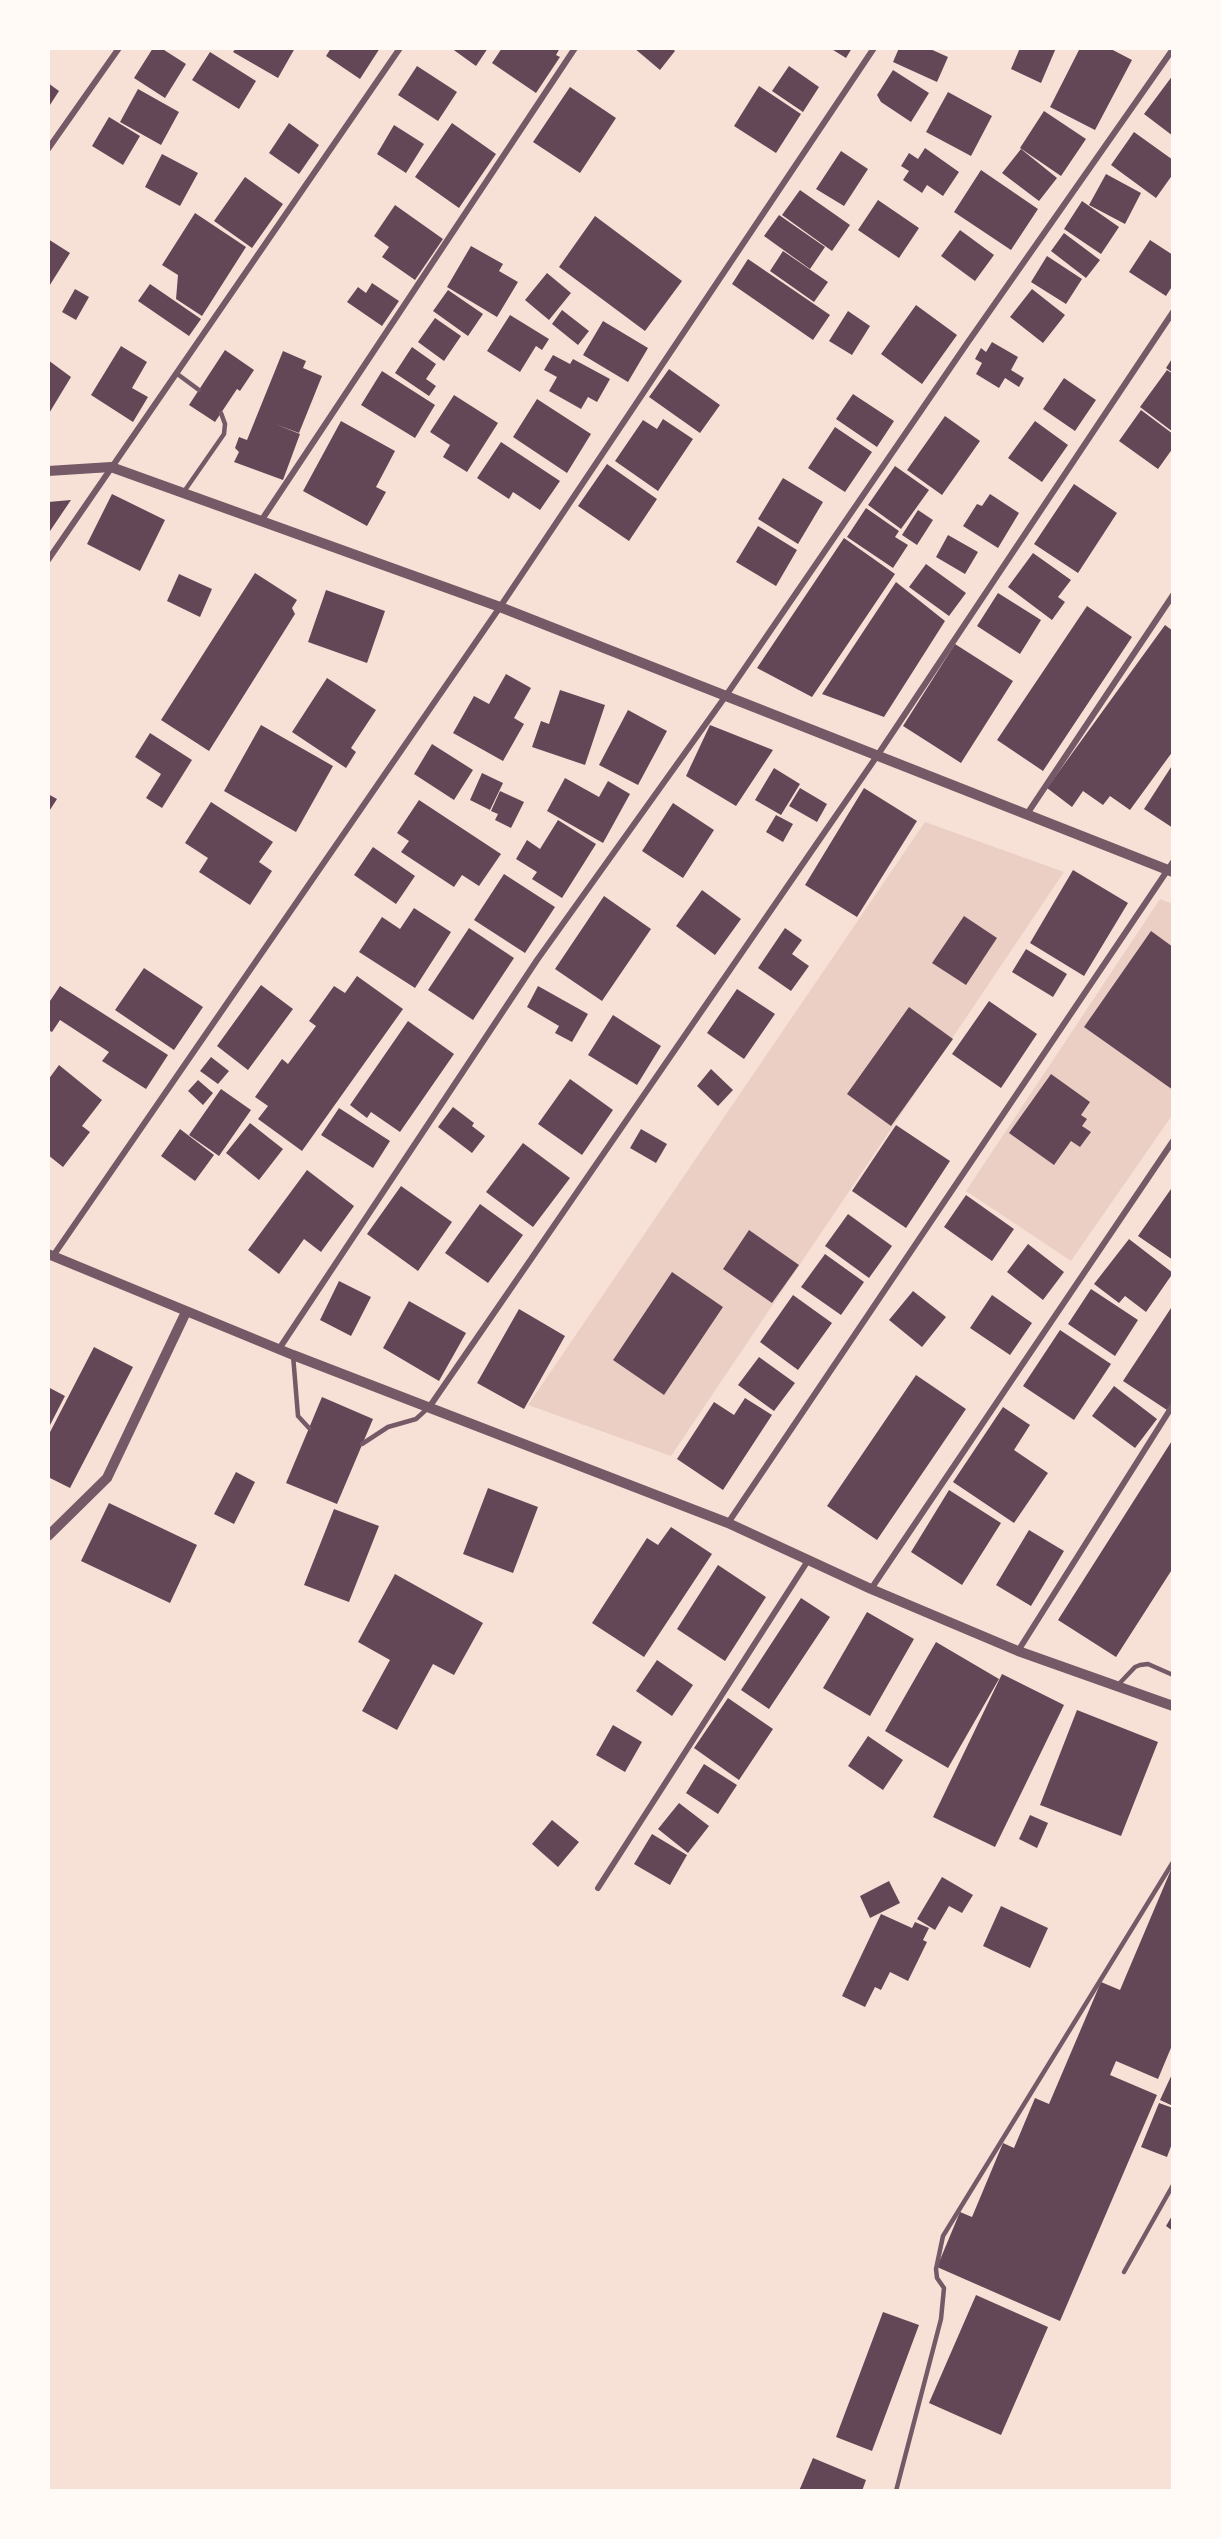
<!DOCTYPE html>
<style>
body{margin:0}
#map{position:relative;width:1221px;height:2539px;overflow:hidden;background:#f7e1d7;font-family:"Nunito Sans",sans-serif}
canvas{display:block}
.frame{position:absolute;inset:0;border:50px solid #fffaf5;pointer-events:none}
</style>
<div id="map">
<canvas width="1221" height="2539"></canvas>
<div class="frame"></div>
</div>
<script>
const ctx = document.querySelector('canvas').getContext('2d');
ctx.lineJoin = 'round';
function fill(path, color) {
  ctx.fillStyle = color;
  ctx.fill(path, 'evenodd');
}
function poly(rows) {
  const path = new Path2D();
  for (const r of rows) {
    path.moveTo(r[0], r[1]);
    for (let i = 2; i < r.length; i += 2) path.lineTo(r[i], r[i + 1]);
  }
  return path;
}
function strokePath(path, color, width, dash) {
  ctx.strokeStyle = color;
  ctx.lineWidth = width;
  ctx.lineCap = dash ? 'butt' : 'round';
  ctx.setLineDash(dash || []);
  ctx.stroke(path);
}
fill(poly([
 [925,822,1064,872,671,1456,528,1405],
 [672,1273,723,1307,664,1395,613,1359],
 [1160,899,1173,904,1173,947,1151,932,1084,1027,1173,1090,1173,1114,1071,1261,966,1191]
]), '#ebcfc5');
fill(poly([
 [153,48,161,48,186,64,165,98,134,78],
 [236,48,295,48,278,78,233,52],
 [331,48,380,48,360,79,326,56],
 [451,48,488,48,476,66],
 [502,48,560,48,556,55,560,57,536,93,492,63],
 [634,48,672,48,675,51,660,70],
 [830,48,852,48,846,58],
 [899,48,928,48,948,57,937,82,893,62],
 [1020,48,1056,48,1041,83,1011,69],
 [1080,48,1109,48,1132,60,1095,130,1050,107],
 [210,52,256,81,239,109,192,80],
 [417,66,457,92,438,121,398,95],
 [789,66,819,87,803,112,772,91],
 [893,70,929,93,911,122,881,102,877,95],
 [1173,75,1173,136,1144,114],
 [48,83,59,91,48,108],
 [759,86,801,114,776,153,734,126],
 [570,87,616,118,580,173,533,142],
 [138,89,179,112,161,145,120,122],
 [948,92,992,116,971,156,926,132],
 [1044,111,1086,139,1061,176,1020,148],
 [109,117,140,136,123,165,92,146],
 [289,123,319,145,299,174,269,153],
 [452,123,496,154,459,208,415,177],
 [394,125,424,144,406,173,377,154],
 [1134,132,1173,160,1173,174,1156,198,1111,165],
 [925,148,959,172,943,196,927,185,922,193,903,180,909,171,901,166,909,153,918,159],
 [1021,149,1057,178,1039,201,1002,173],
 [841,151,868,169,844,206,816,189],
 [162,154,198,173,180,206,145,187],
 [981,170,1038,209,1011,250,954,212],
 [1106,174,1141,193,1125,224,1089,205],
 [245,177,283,204,252,248,214,221],
 [800,190,850,225,832,251,782,215],
 [878,200,919,228,899,258,858,230],
 [1082,201,1119,227,1101,254,1064,229],
 [395,205,443,239,415,280,382,257,389,247,374,236],
 [195,213,246,247,202,316,176,299,178,275,162,265],
 [779,215,825,247,810,269,764,236],
 [595,216,682,281,645,331,559,267],
 [960,230,994,255,975,281,941,256],
 [1064,233,1100,260,1086,278,1051,251],
 [48,239,70,253,48,288],
 [1150,240,1173,255,1173,285,1166,296,1129,272],
 [471,246,503,264,499,271,518,282,497,317,447,287],
 [783,251,828,282,814,302,770,271],
 [1047,256,1082,279,1066,304,1031,282],
 [748,259,830,315,813,340,732,284],
 [547,273,571,293,549,320,525,300],
 [372,283,399,301,382,326,347,302,358,287,366,293],
 [150,284,201,319,189,336,138,301],
 [75,289,89,297,76,320,62,312],
 [1032,289,1065,315,1043,343,1010,317],
 [448,290,483,314,468,336,433,311],
 [916,305,957,335,922,384,881,354],
 [562,310,589,331,578,345,552,324],
 [848,311,870,326,852,355,829,341],
 [510,315,549,339,542,350,536,346,520,372,487,351],
 [435,318,461,336,444,361,418,342],
 [603,321,648,348,628,382,583,355],
 [992,342,1018,357,1011,370,1024,378,1019,387,1005,378,999,388,976,374,982,363,975,359,981,348,986,352],
 [121,346,147,362,132,388,148,397,133,422,91,395],
 [412,347,436,364,426,379,436,386,429,396,395,373],
 [225,350,254,370,240,391,237,389,215,422,189,405],
 [283,351,306,361,303,368,322,376,299,433,275,424,300,434,283,480,234,462,239,452,235,448,239,437,247,440],
 [553,355,570,364,573,359,610,379,597,402,588,397,581,409,549,391,557,377,544,370],
 [1173,357,1173,373,1166,368],
 [48,360,71,377,48,415],
 [669,369,720,405,700,433,649,397],
 [1167,370,1173,374,1173,432,1140,407],
 [382,371,435,405,415,438,361,405],
 [1064,378,1096,400,1075,431,1043,409],
 [853,394,894,421,877,447,836,419],
 [454,395,498,423,467,472,443,457,450,445,430,432],
 [537,399,591,434,567,473,513,437],
 [1141,410,1173,434,1173,448,1158,469,1119,441],
 [945,416,980,441,942,495,907,470],
 [663,419,693,439,658,491,615,461,643,420,657,429],
 [341,421,395,451,376,487,386,492,367,526,303,491],
 [1035,421,1068,445,1042,482,1008,458],
 [835,427,872,452,845,492,808,468],
 [501,442,560,481,540,510,513,492,509,499,477,478],
 [607,464,657,499,629,541,578,506],
 [895,466,929,490,901,529,868,505],
 [783,478,823,502,798,544,758,519],
 [1074,484,1117,513,1078,573,1034,544],
 [112,494,165,520,140,571,87,544],
 [990,494,1019,513,998,548,963,526,977,504,982,506],
 [71,500,48,534,48,502],
 [866,508,899,531,895,537,908,545,893,568,847,537],
 [918,510,933,520,917,545,902,535],
 [758,526,797,550,776,586,736,562],
 [948,535,978,552,965,574,936,557],
 [844,538,895,574,812,697,757,668],
 [1033,553,1071,580,1058,597,1065,602,1052,620,1008,587],
 [926,564,966,593,949,616,909,587],
 [255,573,297,600,292,608,295,614,209,751,161,720],
 [179,574,212,589,200,617,167,601],
 [896,582,945,621,884,717,822,694],
 [326,590,385,611,367,663,308,642],
 [998,593,1041,620,1020,654,977,626],
 [1087,606,1132,637,1043,771,997,740],
 [1165,625,1173,631,1173,751,1130,810,1110,796,1103,805,1083,791,1072,807,1047,788],
 [955,644,1013,681,961,763,903,726],
 [506,674,531,688,514,718,524,724,503,761,453,733,474,696,489,704],
 [327,678,376,710,351,748,356,752,346,768,292,732],
 [560,690,605,705,585,765,532,747,541,721,549,724],
 [628,710,667,731,638,785,599,765],
 [261,725,333,766,296,832,224,791],
 [710,725,773,750,736,806,686,776],
 [150,733,192,760,162,808,146,798,161,774,135,757],
 [432,744,473,770,454,800,414,774],
 [1173,764,1173,828,1144,809],
 [774,768,800,784,781,815,755,800],
 [482,773,503,783,490,810,470,800],
 [565,778,599,797,608,781,630,794,603,843,547,811],
 [800,788,827,804,817,822,789,806],
 [864,788,917,821,857,917,805,885],
 [500,791,524,802,511,828,495,820,498,814,491,811],
 [48,794,57,799,48,813],
 [419,800,501,854,479,886,462,875,454,887,401,852,409,841,397,833],
 [211,802,273,842,259,862,272,871,250,905,199,872,208,858,185,843],
 [673,803,714,830,683,878,642,851],
 [776,815,793,824,783,842,766,832],
 [558,820,596,844,562,898,532,879,537,872,516,859,527,840,540,849],
 [373,847,415,876,396,904,354,875],
 [1073,870,1128,903,1084,976,1030,943],
 [504,874,555,907,525,953,474,920],
 [702,890,741,919,715,955,676,926],
 [604,896,651,929,602,1001,555,969],
 [414,908,451,932,415,988,359,952,382,917,400,929],
 [964,916,997,938,966,985,932,963],
 [469,928,514,958,473,1020,428,990],
 [785,928,802,940,792,954,809,966,791,991,758,968],
 [1151,931,1173,947,1173,1090,1084,1027],
 [1026,949,1067,974,1053,997,1012,972],
 [144,968,203,1007,174,1050,115,1010],
 [357,976,403,1009,302,1151,258,1119,268,1106,255,1097,282,1059,288,1064,316,1026,309,1021,334,986,345,993],
 [261,985,293,1009,248,1070,217,1046],
 [60,986,168,1055,146,1089,102,1061,109,1052,60,1020,52,1032,48,1030,48,1004],
 [538,986,588,1014,572,1042,555,1033,559,1026,527,1007],
 [737,989,775,1014,744,1059,707,1033],
 [989,1001,1037,1034,1001,1088,952,1054],
 [909,1007,953,1039,891,1126,847,1094],
 [613,1015,661,1046,637,1085,588,1055],
 [408,1021,454,1054,400,1132,371,1112,367,1118,350,1105],
 [211,1057,229,1071,218,1084,200,1071],
 [59,1065,102,1100,82,1126,90,1132,63,1167,48,1155,48,1080],
 [711,1069,733,1090,718,1106,697,1086],
 [1051,1074,1090,1102,1081,1115,1087,1119,1082,1126,1091,1132,1080,1147,1071,1141,1054,1165,1009,1133],
 [570,1079,613,1110,582,1155,538,1124],
 [198,1080,213,1093,203,1105,188,1091],
 [221,1089,251,1110,219,1156,189,1135],
 [453,1107,474,1123,472,1126,485,1136,472,1153,438,1127],
 [339,1108,390,1141,373,1168,321,1135],
 [250,1123,283,1149,259,1180,226,1153],
 [896,1125,950,1161,906,1228,852,1191],
 [180,1129,214,1155,195,1181,161,1156],
 [641,1129,667,1144,656,1163,630,1148],
 [523,1143,570,1178,533,1227,486,1192],
 [307,1170,354,1206,321,1252,304,1239,279,1274,248,1250],
 [401,1186,452,1222,418,1271,367,1234],
 [1171,1189,1173,1190,1173,1260,1138,1236],
 [966,1195,1014,1229,992,1261,944,1227],
 [480,1204,523,1235,488,1283,445,1253],
 [848,1214,892,1246,869,1278,825,1246],
 [749,1230,799,1265,772,1303,723,1269],
 [1129,1239,1173,1273,1146,1312,1125,1296,1119,1303,1094,1284],
 [1028,1244,1064,1272,1043,1300,1007,1272],
 [825,1254,864,1282,841,1315,801,1287],
 [672,1272,723,1307,664,1395,613,1360],
 [339,1281,371,1297,351,1336,320,1320],
 [1091,1289,1138,1320,1115,1356,1068,1324],
 [913,1291,946,1317,922,1347,889,1320],
 [793,1295,832,1323,798,1370,760,1342],
 [992,1295,1032,1323,1010,1355,970,1328],
 [409,1301,466,1333,439,1381,383,1348],
 [1173,1305,1173,1401,1167,1410,1123,1381],
 [519,1309,565,1336,524,1409,477,1383],
 [1060,1330,1111,1364,1074,1420,1023,1386],
 [94,1347,133,1367,70,1488,48,1477,48,1436],
 [759,1357,795,1383,774,1411,738,1385],
 [916,1375,966,1409,877,1540,827,1506],
 [1114,1386,1157,1419,1135,1448,1092,1416],
 [48,1387,65,1396,48,1429],
 [322,1397,373,1419,337,1504,286,1483],
 [745,1398,772,1415,723,1490,677,1459,714,1402,734,1415],
 [1003,1407,1030,1425,1014,1450,1048,1473,1014,1523,953,1482],
 [1173,1439,1173,1568,1116,1657,1058,1620],
 [236,1472,255,1482,234,1524,214,1514],
 [488,1488,538,1507,513,1573,463,1554],
 [949,1490,1001,1523,962,1585,911,1552],
 [109,1503,197,1545,170,1603,81,1561],
 [334,1509,379,1526,349,1602,304,1585],
 [671,1527,712,1554,644,1657,592,1623,647,1538,658,1545],
 [1029,1530,1064,1551,1031,1606,996,1585],
 [718,1565,766,1597,725,1661,677,1629],
 [395,1574,483,1623,454,1675,433,1664,397,1730,362,1711,390,1660,358,1642],
 [801,1598,830,1617,769,1709,741,1690],
 [867,1612,914,1639,870,1716,823,1688],
 [936,1642,999,1679,948,1768,885,1731],
 [657,1660,693,1685,672,1716,636,1691],
 [1002,1674,1064,1705,995,1847,933,1817],
 [728,1698,773,1729,739,1780,694,1748],
 [1077,1710,1158,1742,1121,1836,1040,1805],
 [613,1725,642,1742,625,1772,596,1755],
 [868,1736,903,1760,883,1790,848,1766],
 [704,1764,737,1785,718,1814,686,1793],
 [679,1803,709,1826,688,1853,658,1829],
 [1030,1815,1048,1823,1037,1848,1019,1839],
 [552,1820,579,1842,558,1867,532,1844],
 [652,1834,687,1855,670,1885,634,1864],
 [1173,1865,1173,2043,1158,2079,1116,2061,1110,2075,1157,2095,1060,2321,937,2267,960,2212,972,2217,1003,2143,1014,2148,1035,2098,1049,2104,1101,1982,1120,1990],
 [942,1877,973,1895,962,1913,949,1906,935,1930,917,1919],
 [889,1881,900,1903,870,1918,860,1896],
 [1001,1906,1048,1928,1030,1968,983,1946],
 [881,1914,912,1928,915,1922,929,1928,923,1940,927,1942,908,1981,890,1972,881,1990,875,1987,865,2007,842,1996],
 [1173,2072,1173,2106,1160,2100],
 [1159,2103,1173,2108,1173,2141,1167,2157,1141,2147],
 [1173,2214,1173,2231,1166,2226],
 [976,2295,1048,2327,1001,2435,929,2403],
 [883,2312,919,2325,872,2451,836,2437],
 [813,2458,866,2480,862,2491,799,2491]
]), '#644757');
strokePath(poly([
 [176,373,199,390],
 [183,493,224,434,225,424,221,413],
 [293,1355,298,1416,309,1428],
 [362,1444,388,1427,416,1419,427,1409],
 [1117,1686,1135,1667,1140,1665,1148,1664,1173,1675],
 [1124,2272,1173,2185],
 [896,2491,941,2319,944,2288,937,2278,936,2269,943,2236,1173,1862]
]), '#755966', 4.5);
strokePath(poly([
 [48,149,119,48],
 [261,521,575,48],
 [48,560,400,48],
 [1027,814,1173,595],
 [53,1256,500,607,874,48],
 [279,1349,537,960,725,697,968,342,1173,49],
 [430,1406,877,756,1173,312],
 [728,1523,1173,862],
 [871,1589,1173,1141],
 [1018,1651,1173,1405],
 [598,1888,809,1559]
]), '#755966', 6);
strokePath(poly([
 [48,471,111,467,500,607,1173,872],
 [48,1254,293,1355,728,1523,871,1589,1018,1651,1173,1706],
 [48,1536,107,1478,186,1312]
]), '#755966', 10);
</script>
